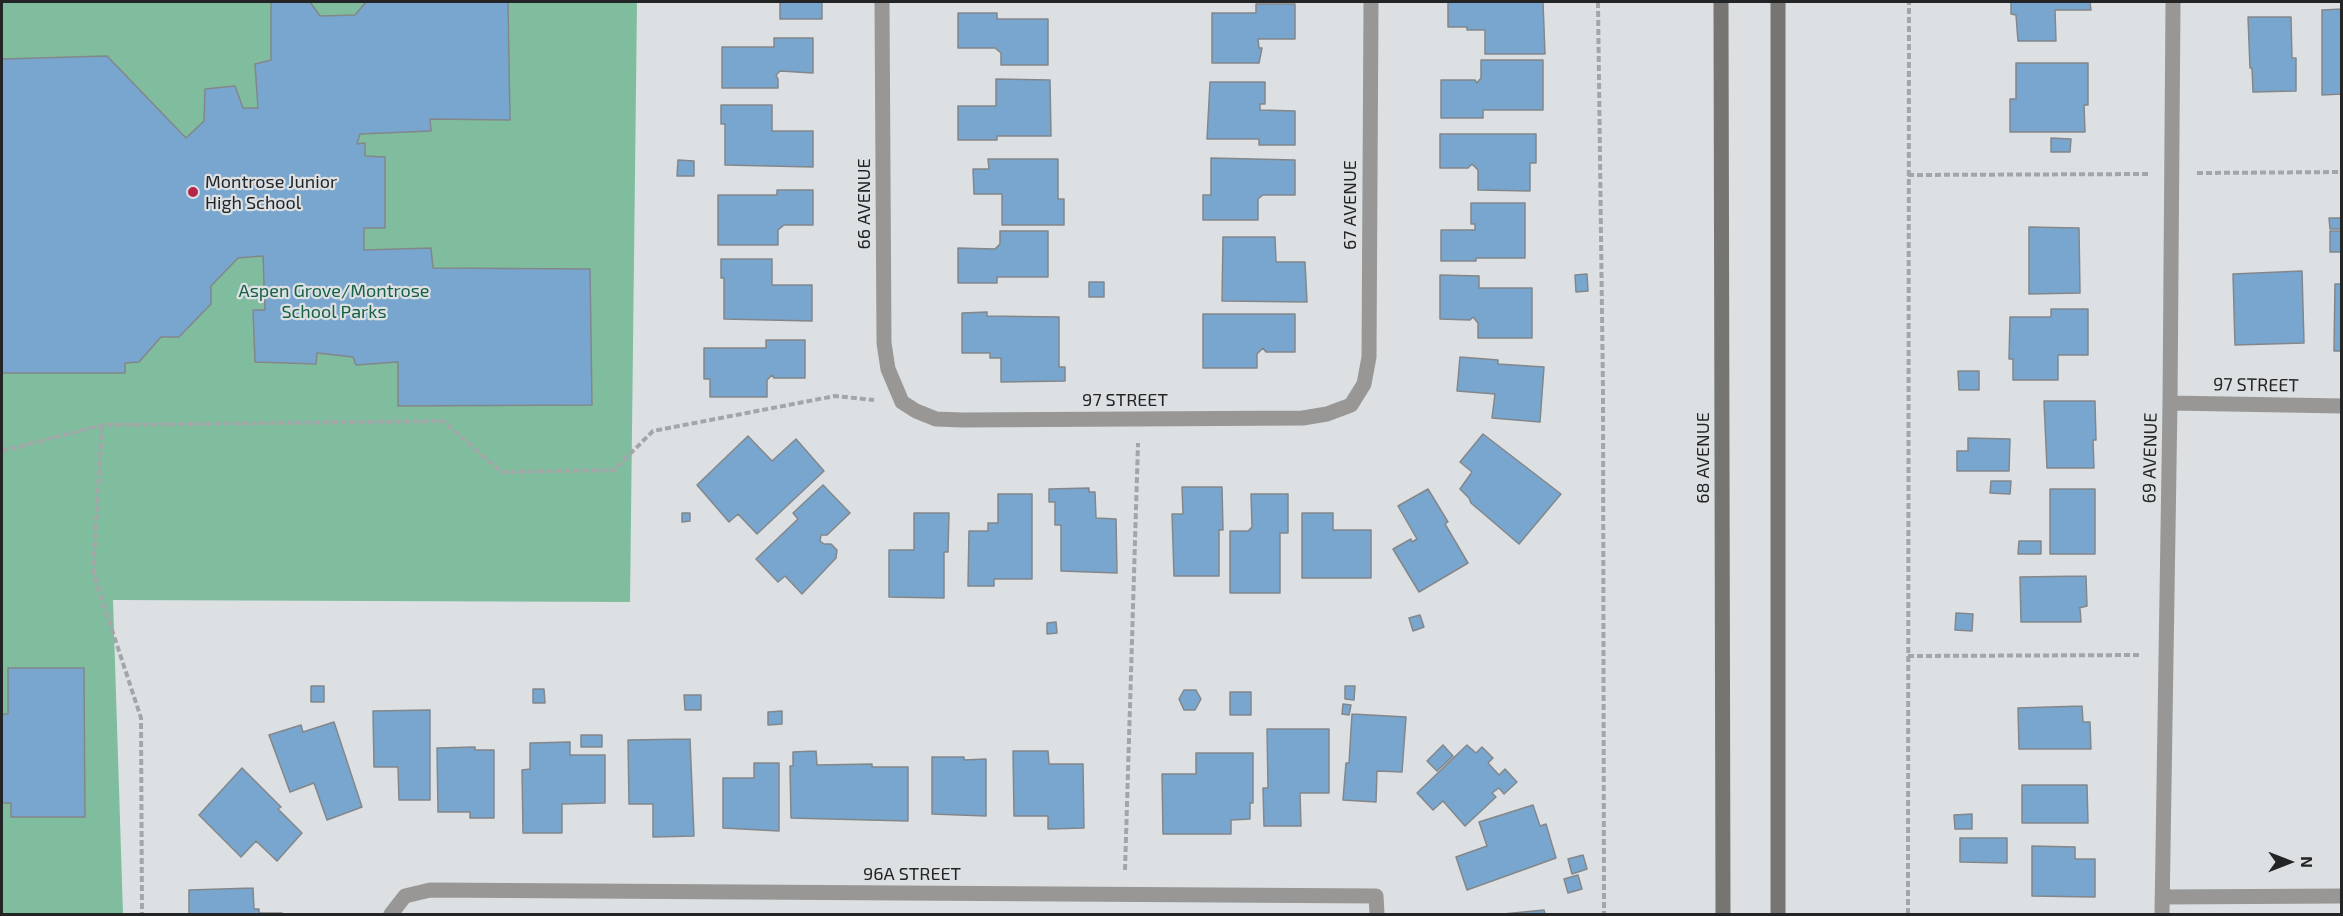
<!DOCTYPE html>
<style>
body{margin:0}
#map{position:relative;width:2343px;height:916px;overflow:hidden;background:#dce0e3;font-family:"Exo 2",sans-serif}
canvas{display:block}
.frame{position:absolute;inset:0;border:3px solid #222425;pointer-events:none}
.north{position:absolute;left:2259px;top:832px;width:60px;height:60px;-webkit-text-stroke:4px #dce0e3;paint-order:stroke;rotate:90deg;font-size:16px;font-weight:700;line-height:24px;text-align:center;color:#222425}
.north::after{content:'';display:block;margin:auto;width:21px;height:27px;background:#222425;clip-path:polygon(50% 0,100% 100%,50% 72%,0 100%)}
</style>
<div id="map">
<canvas width="2343" height="916"></canvas>
<div class="frame"></div>
<div class="north">N</div>
</div>
<script>
const ctx = document.querySelector('canvas').getContext('2d');
ctx.lineJoin = 'round';
function fill(path, color) {
  ctx.fillStyle = color;
  ctx.fill(path, 'evenodd');
}
function poly(rows) {
  const path = new Path2D();
  for (const r of rows) {
    path.moveTo(r[0], r[1]);
    for (let i = 2; i < r.length; i += 2) path.lineTo(r[i], r[i + 1]);
  }
  return path;
}
function strokePath(path, color, width, dash) {
  ctx.strokeStyle = color;
  ctx.lineWidth = width;
  ctx.lineCap = dash ? 'butt' : 'round';
  ctx.setLineDash(dash || []);
  ctx.stroke(path);
}
function drawText(font, color, halo, rows, align = 'center') {
  ctx.font = font + ' "Exo 2",sans-serif';
  ctx.lineWidth = 4.5;
  ctx.setLineDash([]);
  ctx.textBaseline = 'middle';
  ctx.strokeStyle = halo;
  ctx.fillStyle = color;
  for (const [text, x, y, turn = 0] of rows) {
    ctx.save();
    ctx.translate(x, y);
    ctx.rotate((+turn || 0) * Math.PI / 180);
    ctx.textAlign = isNaN(turn) ? turn : align;
    if (halo) ctx.strokeText(text, 0, 0);
    ctx.fillText(text, 0, 0);
    ctx.restore();
  }
}
fill(poly([
 [2,2,637,2,630,602,113,600,123,914,2,914]
]), '#80bd9f');
const building = poly([
 [271,2,310,2,320,16,355,15,366,2,508,2,510,120,430,119,431,131,360,134,357,144,365,143,365,156,385,157,385,228,364,228,364,250,431,248,433,268,590,269,592,405,398,406,398,362,356,365,353,357,317,353,316,364,255,362,253,310,265,310,263,256,238,258,211,286,211,304,179,337,161,337,139,362,125,363,125,373,2,373,2,59,107,56,186,138,204,121,205,89,235,86,243,108,258,108,255,64,271,60,271,2],
 [780,2,822,2,822,19,780,19,780,2],
 [1448,2,1543,2,1545,54,1485,54,1485,30,1467,30,1467,27,1448,27,1448,2],
 [2011,2,2090,2,2091,10,2055,10,2056,41,2018,41,2016,15,2011,14,2011,2],
 [1256,4,1295,4,1295,39,1258,39,1259,48,1262,48,1259,63,1212,63,1212,13,1256,13,1256,4],
 [2342,9,2342,94,2322,95,2322,10,2342,9],
 [958,13,997,13,997,19,1048,19,1048,65,1001,65,1001,53,995,48,958,48,958,13],
 [2248,17,2291,17,2292,58,2296,58,2296,91,2253,92,2252,68,2250,68,2248,17],
 [774,38,813,38,813,73,780,71,776,75,778,79,778,88,722,88,722,47,774,47,774,38],
 [1481,60,1543,60,1543,110,1483,110,1483,118,1441,118,1441,80,1475,80,1477,83,1481,78,1481,60],
 [2016,63,2088,63,2088,105,2084,105,2085,132,2010,132,2010,99,2016,99,2016,63],
 [996,79,1050,80,1051,136,997,136,997,140,958,140,958,106,996,106,996,79],
 [1210,82,1265,82,1265,104,1260,104,1260,110,1295,111,1295,145,1259,145,1259,139,1207,139,1210,82],
 [721,105,772,105,772,131,813,131,813,167,725,165,725,124,721,124,721,105],
 [1440,134,1536,134,1536,163,1530,163,1530,191,1478,190,1478,170,1472,164,1468,168,1440,168,1440,134],
 [2051,138,2071,139,2070,152,2051,152,2051,138],
 [1211,158,1295,160,1295,195,1263,195,1258,199,1258,220,1203,220,1203,195,1211,195,1211,158],
 [988,159,1058,159,1058,199,1064,199,1064,225,1002,225,1002,194,974,194,973,169,989,169,988,159],
 [678,160,694,161,694,176,677,176,678,160],
 [777,190,813,190,813,225,784,225,778,230,778,245,718,245,718,195,777,195,777,190],
 [1471,203,1525,203,1525,258,1476,258,1476,261,1441,261,1441,230,1475,230,1475,224,1471,224,1471,203],
 [2329,218,2342,218,2342,229,2330,229,2329,218],
 [2029,227,2079,228,2080,293,2029,294,2029,227],
 [1000,231,1048,231,1048,277,997,277,997,283,958,283,958,248,995,249,1000,244,1000,231],
 [2330,231,2342,231,2342,252,2330,252,2330,231],
 [1223,237,1275,237,1276,262,1305,262,1307,302,1222,301,1223,237],
 [721,259,772,259,772,285,812,285,812,321,724,319,724,278,721,278,721,259],
 [2302,271,2304,343,2235,345,2233,274,2302,271],
 [1587,274,1588,291,1576,292,1575,275,1587,274],
 [1440,275,1479,276,1479,288,1532,288,1532,338,1478,338,1478,323,1473,317,1470,320,1440,319,1440,275],
 [1089,282,1104,282,1104,297,1089,297,1089,282],
 [2335,284,2342,284,2342,351,2334,351,2335,284],
 [2051,309,2088,309,2088,355,2058,355,2058,380,2013,380,2013,359,2009,359,2010,317,2051,317,2051,309],
 [987,312,987,316,1059,317,1059,367,1065,367,1065,381,1001,382,1001,358,990,358,990,353,962,353,962,313,987,312],
 [1203,314,1295,314,1295,352,1266,352,1263,348,1257,354,1257,368,1203,368,1203,314],
 [766,340,805,340,805,378,774,378,772,375,767,380,767,397,710,397,710,379,704,379,704,348,766,348,766,340],
 [1460,357,1498,360,1498,364,1544,367,1540,422,1492,418,1495,394,1457,391,1460,357],
 [1958,371,1979,371,1979,390,1959,390,1958,371],
 [2044,401,2095,401,2096,440,2093,440,2094,468,2047,468,2044,401],
 [1483,434,1561,494,1519,544,1471,503,1469,498,1460,489,1472,472,1460,462,1483,434],
 [748,436,772,461,796,439,824,471,757,534,738,514,729,522,697,485,748,436],
 [1968,438,2010,439,2009,471,1957,471,1957,451,1968,451,1968,438],
 [1991,481,2011,481,2010,494,1990,493,1991,481],
 [823,485,850,513,827,535,821,535,820,541,824,544,831,544,837,550,836,558,802,594,785,576,778,582,756,559,798,519,793,513,823,485],
 [1182,487,1222,487,1223,530,1219,530,1219,576,1174,576,1172,514,1183,514,1182,487],
 [1089,488,1089,492,1095,492,1096,518,1116,519,1117,573,1061,571,1061,525,1055,525,1055,502,1049,502,1049,489,1089,488],
 [1428,489,1448,522,1445,524,1468,563,1419,592,1393,549,1411,539,1412,542,1417,539,1398,506,1428,489],
 [2050,489,2095,489,2095,554,2050,554,2050,489],
 [998,494,1032,494,1032,579,994,579,994,586,968,586,969,531,988,531,988,523,998,523,998,494],
 [1251,494,1288,494,1288,533,1280,533,1280,593,1230,593,1230,531,1248,531,1252,527,1251,494],
 [682,513,690,513,690,521,682,522,682,513],
 [914,513,949,513,948,552,944,552,944,598,889,597,889,550,914,550,914,513],
 [1302,513,1333,513,1333,530,1371,530,1371,578,1302,578,1302,513],
 [2019,541,2041,541,2041,554,2018,554,2019,541],
 [2086,576,2087,606,2079,608,2080,608,2081,622,2021,622,2020,577,2086,576],
 [1956,613,1973,614,1972,631,1955,630,1956,613],
 [1420,615,1424,627,1413,631,1409,618,1420,615],
 [1056,622,1057,633,1047,634,1047,623,1056,622],
 [8,668,84,668,85,817,11,817,11,803,2,803,2,714,8,714,8,668],
 [311,686,324,686,324,702,311,702,311,686],
 [1345,686,1355,686,1354,700,1345,699,1345,686],
 [533,689,544,689,545,703,533,703,533,689],
 [1184,690,1196,690,1201,699,1195,710,1184,710,1179,699,1184,690],
 [1230,692,1251,692,1251,715,1230,715,1230,692],
 [684,695,701,695,701,710,685,710,684,695],
 [1343,704,1351,705,1349,715,1342,714,1343,704],
 [2082,706,2083,722,2090,722,2091,749,2019,749,2018,708,2082,706],
 [430,710,430,800,399,800,398,767,374,767,373,711,430,710],
 [782,711,782,724,768,725,768,712,782,711],
 [1352,714,1406,717,1402,772,1377,771,1376,802,1343,800,1346,763,1349,763,1352,714],
 [334,722,362,807,327,820,314,783,290,792,269,735,301,725,303,732,334,722],
 [1267,729,1329,729,1329,793,1300,793,1301,826,1264,826,1263,788,1268,788,1267,729],
 [581,735,602,735,602,747,581,747,581,735],
 [690,739,694,836,653,837,653,804,629,804,628,740,690,739],
 [570,742,570,755,605,755,605,803,562,804,562,833,523,833,522,770,530,769,530,743,570,742],
 [1443,745,1453,756,1437,771,1427,761,1443,745],
 [1467,745,1476,753,1482,747,1493,758,1488,763,1499,775,1505,769,1517,782,1504,794,1499,788,1492,793,1496,797,1465,826,1443,801,1433,810,1417,793,1467,745],
 [475,747,475,750,494,750,494,818,470,818,470,812,438,812,437,748,475,747],
 [816,751,817,765,872,764,872,767,908,767,908,821,791,818,790,766,793,766,793,752,816,751],
 [1013,751,1048,751,1049,764,1083,764,1084,828,1048,829,1048,816,1014,816,1013,751],
 [1196,753,1253,753,1253,803,1250,803,1250,819,1231,820,1231,834,1163,834,1162,774,1196,774,1196,753],
 [932,757,964,757,964,760,986,759,986,816,932,814,932,757],
 [754,763,779,763,779,831,723,828,723,778,754,778,754,763],
 [242,768,281,807,278,809,302,833,277,861,256,841,241,857,199,815,242,768],
 [2022,785,2087,785,2088,823,2022,823,2022,785],
 [1533,805,1540,826,1546,824,1556,858,1467,890,1456,857,1487,846,1479,822,1533,805],
 [1972,814,1972,829,1955,829,1954,815,1972,814],
 [1960,838,2007,838,2007,863,1960,862,1960,838],
 [2032,846,2075,847,2075,859,2095,859,2095,897,2032,896,2032,846],
 [1583,855,1587,869,1572,874,1568,859,1583,855],
 [1578,875,1582,889,1568,893,1564,879,1578,875],
 [253,888,254,909,259,909,259,913,282,913,282,914,189,914,189,890,253,888],
 [1544,910,1545,914,1503,914,1544,910]
]);
fill(building, '#79a6ce');
strokePath(building, '#83878a', 1.5);
strokePath(poly([
 [1598,2,1603,390,1604,914],
 [2197,173,2342,172],
 [1908,175,2148,174],
 [102,425,93,572,141,718,142,914],
 [2,451,102,425,443,421,501,472,614,470,653,431,835,396,874,400],
 [1908,656,2142,655],
 [1125,870,1138,443],
 [1908,914,1909,2]
]), '#a2a6a8', 4, [6, 3]);
strokePath(poly([
 [882,2,884,343,888,369,902,402,916,411,936,419,962,420,1303,418,1327,414,1351,405,1364,384,1369,357,1371,2],
 [2170,403,2342,406],
 [2162,897,2342,896],
 [391,914,405,896,430,890,1376,896,1377,914],
 [2162,914,2170,403,2173,2]
]), '#989796', 15);
strokePath(poly([
 [1721,2,1723,914],
 [1778,914,1778,2]
]), '#767572', 15);
for (const [x, y, r, color] of [
 [193,192,6,"#b6254a"]
]) {
  const dot = new Path2D();
  dot.arc(x, y, r, 0, 2 * Math.PI);
  ctx.fillStyle = color;
  ctx.fill(dot);
  strokePath(dot, '#dce0e3', 2);
}
drawText('18px', '#222425', '#dce0e3', [
 ["Montrose Junior",205,182],
 ["High School",205,203]
], 'left');
drawText('18px', '#222425', '#dce0e3', [
 ["66 AVENUE",864,204,-90],
 ["67 AVENUE",1350,205,-90],
 ["97 STREET",2256,385,1],
 ["97 STREET",1125,400],
 ["68 AVENUE",1703,458,-90],
 ["69 AVENUE",2150,458,-89],
 ["96A STREET",912,874]
]);
drawText('18px', '#166044', '#dce0e3', [
 ["Aspen Grove/Montrose",334,291],
 ["School Parks",334,312]
]);
</script>
